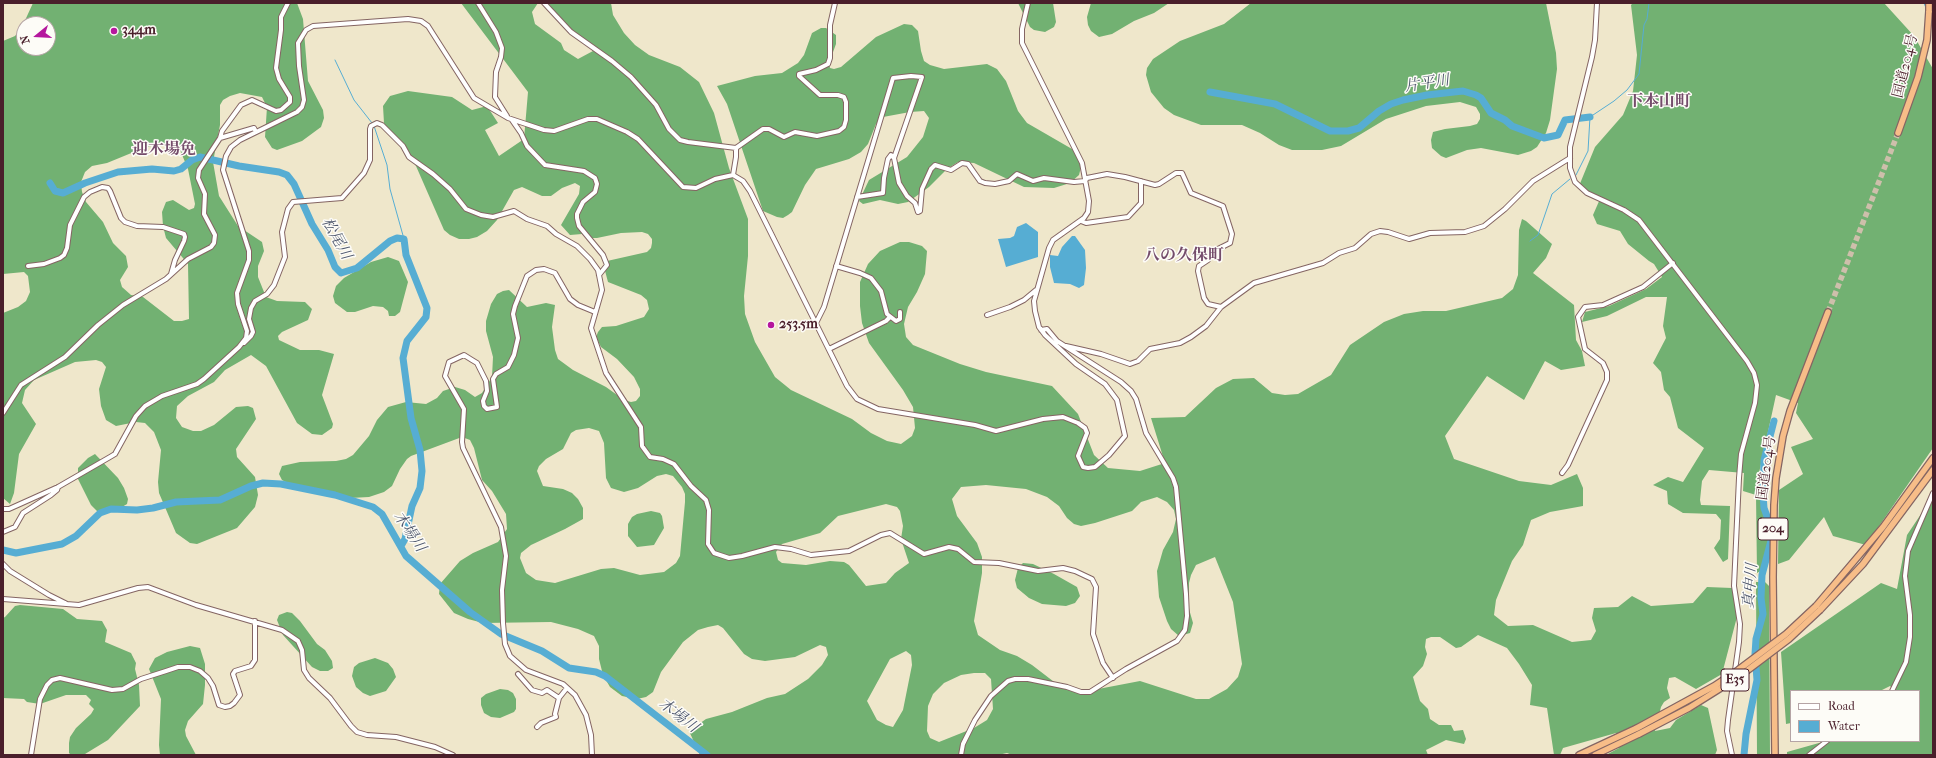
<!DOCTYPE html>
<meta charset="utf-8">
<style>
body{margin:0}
#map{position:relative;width:1936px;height:758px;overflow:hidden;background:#efe7cb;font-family:"IM FELL French Canon",serif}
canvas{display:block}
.frame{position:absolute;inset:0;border:4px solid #4a1f2b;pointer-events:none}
.legend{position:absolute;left:1790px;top:690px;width:130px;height:52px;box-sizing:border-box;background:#fdfcf7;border:1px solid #b5a4a5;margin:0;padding:5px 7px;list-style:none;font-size:12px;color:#4a1f2b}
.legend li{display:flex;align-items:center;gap:8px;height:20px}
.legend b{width:20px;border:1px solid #b5a4a5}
.north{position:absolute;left:16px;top:16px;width:40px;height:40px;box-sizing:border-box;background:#fdfcf7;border:1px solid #b5a4a5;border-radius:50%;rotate:252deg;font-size:11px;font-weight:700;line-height:16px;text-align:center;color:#4a1f2b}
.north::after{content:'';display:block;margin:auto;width:14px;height:18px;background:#b5179e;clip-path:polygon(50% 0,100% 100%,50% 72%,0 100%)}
</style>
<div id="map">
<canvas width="1936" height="758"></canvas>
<div class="frame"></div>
<ul class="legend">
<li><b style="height:5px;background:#fff"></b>Road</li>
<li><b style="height:11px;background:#56add3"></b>Water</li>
</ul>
<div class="north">N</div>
</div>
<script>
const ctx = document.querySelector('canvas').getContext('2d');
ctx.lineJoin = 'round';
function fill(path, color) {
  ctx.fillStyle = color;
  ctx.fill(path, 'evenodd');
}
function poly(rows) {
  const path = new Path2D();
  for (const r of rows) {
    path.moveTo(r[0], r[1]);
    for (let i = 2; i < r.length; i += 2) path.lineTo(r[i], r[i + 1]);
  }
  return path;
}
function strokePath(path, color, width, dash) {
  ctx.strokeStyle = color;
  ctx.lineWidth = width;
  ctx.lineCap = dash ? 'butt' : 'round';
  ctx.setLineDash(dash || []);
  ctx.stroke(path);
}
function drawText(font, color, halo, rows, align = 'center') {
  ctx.font = font + ' "IM FELL French Canon","Noto Serif JP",serif';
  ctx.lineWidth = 3;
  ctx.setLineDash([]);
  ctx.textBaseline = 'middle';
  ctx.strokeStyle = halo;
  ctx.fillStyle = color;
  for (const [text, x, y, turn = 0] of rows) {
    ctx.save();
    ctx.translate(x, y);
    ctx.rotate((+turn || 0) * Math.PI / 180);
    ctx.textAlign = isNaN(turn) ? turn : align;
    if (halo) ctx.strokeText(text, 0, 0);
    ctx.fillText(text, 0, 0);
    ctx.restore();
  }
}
fill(poly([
 [33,3,297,3,303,19,308,81,323,110,324,118,321,127,302,141,277,150,272,148,265,137,267,107,262,97,240,93,230,96,223,100,220,105,220,125,213,162,219,196,238,226,262,242,264,251,258,266,258,277,266,297,277,301,305,302,312,309,308,320,282,332,278,336,279,340,300,350,319,350,334,354,322,395,333,424,332,428,322,435,312,434,297,423,266,366,251,355,225,370,214,382,188,396,177,406,176,418,182,427,193,431,201,431,214,425,236,407,248,406,253,408,256,419,236,449,237,457,255,477,258,495,255,507,237,528,197,544,190,543,176,533,159,493,158,482,161,450,154,432,145,423,136,422,116,426,106,420,101,406,99,389,106,367,102,362,96,360,75,362,34,380,25,390,22,403,36,424,19,454,14,493,10,504,3,498,3,313,18,307,26,301,30,292,28,276,24,272,3,274,3,41,15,36,22,27],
 [24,24,48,24,48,48,24,48],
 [158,145,176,148,180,150,188,169,195,204,194,208,189,210,173,200,166,202,162,212,163,226,166,238,188,264,189,319,182,321,174,321,143,297,131,295,122,287,120,280,128,267,126,256,113,243,103,222,86,202,82,192,81,182,85,172,92,166,107,163,146,147],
 [461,3,538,3,532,12,535,24,561,43,564,50,578,59,593,51,543,3,611,3,613,15,624,33,635,45,649,55,680,67,699,82,714,113,729,168,748,219,748,256,744,296,745,314,755,342,775,377,791,390,852,419,871,433,887,441,901,444,912,436,915,428,913,407,903,390,869,343,862,323,860,306,860,282,868,264,880,251,900,242,909,242,922,246,927,251,925,274,917,292,908,307,904,324,906,337,913,345,960,364,986,372,1052,386,1078,414,1094,455,1108,468,1140,471,1165,463,1151,418,1185,417,1216,388,1233,379,1254,378,1272,393,1285,395,1298,394,1331,375,1350,345,1384,322,1404,314,1423,311,1446,311,1502,298,1513,289,1518,275,1519,230,1522,219,1526,221,1552,244,1546,258,1533,273,1574,305,1576,340,1582,351,1585,366,1561,370,1545,361,1524,400,1487,376,1445,436,1454,459,1519,481,1551,485,1577,474,1583,488,1583,506,1550,512,1531,520,1523,545,1512,561,1496,600,1494,615,1508,626,1533,625,1572,642,1591,640,1596,631,1592,618,1594,608,1618,607,1632,596,1651,606,1693,603,1707,587,1732,588,1738,613,1722,674,1696,689,1675,677,1669,678,1667,688,1670,698,1664,702,1661,707,1655,731,1670,728,1676,720,1701,705,1708,708,1717,750,1715,755,1606,755,1619,748,1616,733,1563,748,1560,755,1554,755,1547,708,1530,705,1532,685,1519,664,1507,648,1478,635,1461,647,1456,648,1440,637,1431,637,1426,639,1425,647,1427,654,1423,666,1413,677,1420,701,1428,709,1430,719,1439,725,1451,725,1454,731,1463,730,1466,739,1464,744,1446,740,1426,750,1428,755,1012,755,1007,753,998,755,700,755,689,731,706,719,732,712,767,698,785,694,808,679,822,665,828,655,826,647,820,645,795,657,765,661,752,659,744,654,723,628,718,625,708,627,698,630,683,642,661,672,653,692,646,697,637,699,622,696,610,687,603,675,599,659,599,646,594,636,578,629,551,622,483,623,468,619,454,613,439,594,440,584,460,561,473,553,498,542,507,529,506,514,492,491,482,480,474,448,470,440,462,437,411,456,407,459,400,469,392,486,384,492,369,497,350,498,327,495,293,486,282,480,279,474,282,466,300,462,336,461,346,459,353,455,369,436,377,420,388,407,406,402,426,404,437,398,443,391,455,387,465,390,475,397,482,393,492,377,493,357,486,331,486,321,491,304,497,294,503,291,509,290,527,307,546,303,555,305,552,327,555,350,558,359,573,370,606,387,624,400,631,402,636,401,640,396,640,389,634,377,617,359,601,347,596,337,598,332,602,327,616,326,644,317,649,309,647,300,641,295,608,282,604,267,607,261,647,252,651,248,652,243,652,239,648,234,642,232,621,233,597,238,588,238,582,234,570,235,561,225,579,194,580,186,575,183,562,188,551,196,542,196,522,187,514,190,497,220,487,231,477,237,469,239,459,239,450,235,444,230,416,166,402,147,387,132,384,123,383,106,390,96,408,91,452,97,472,110,487,106,498,123,485,130,499,156,524,139,528,92],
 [589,428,599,431,604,443,606,478,611,488,624,492,638,488,657,476,666,474,673,476,682,487,685,494,685,502,680,556,676,563,664,572,640,575,614,568,601,569,555,583,536,580,526,573,520,558,521,553,531,545,565,529,583,519,583,508,578,499,572,493,563,489,543,486,537,471,539,466,546,459,563,449,571,433,576,430],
 [986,485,1026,489,1047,497,1059,506,1067,518,1074,524,1081,526,1095,523,1132,511,1141,502,1157,497,1167,502,1174,510,1176,519,1173,532,1163,550,1157,571,1159,597,1167,621,1171,629,1179,636,1190,633,1193,623,1189,609,1189,583,1191,575,1196,565,1215,557,1233,602,1242,664,1238,677,1227,689,1209,699,1196,699,1140,681,1093,690,1076,690,1062,688,1032,665,1017,656,1000,650,978,635,974,621,982,573,982,557,977,543,957,516,952,499,961,487],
 [886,504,897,507,900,511,903,526,901,539,909,563,895,573,886,583,866,586,849,565,844,562,830,561,806,565,782,563,778,560,776,552,782,544,820,533,838,516],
 [906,651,911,655,912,665,903,710,893,727,886,725,877,720,867,701,890,659],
 [974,673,985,673,991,679,993,709,987,720,974,728,939,742,930,738,927,731,928,706,933,694,944,683,961,675],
 [1018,3,1053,3,1056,22,1054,27,1045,32,1034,30,1030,27],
 [1091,3,1169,3,1154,13,1134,21,1112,34,1099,37,1091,31,1088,25,1087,17],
 [1251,3,1546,3,1556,53,1557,69,1550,120,1546,133,1537,147,1531,151,1518,155,1481,148,1467,150,1446,158,1441,156,1432,148,1431,140,1433,132,1445,129,1470,126,1477,124,1480,119,1480,114,1476,107,1460,102,1426,106,1386,119,1341,146,1322,150,1292,150,1279,145,1260,133,1242,125,1201,125,1174,115,1164,108,1151,92,1146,75,1147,68,1153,59,1180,41,1224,24],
 [1633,3,1884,3,1914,36,1933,69,1933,448,1866,545,1833,536,1824,517,1789,560,1778,564,1779,490,1803,474,1791,447,1813,439,1796,413,1798,403,1776,395,1759,473,1768,539,1766,568,1757,573,1756,495,1743,491,1744,473,1709,470,1702,481,1700,500,1701,505,1730,506,1728,559,1723,562,1714,548,1720,539,1721,520,1716,514,1683,513,1668,504,1667,491,1653,485,1668,477,1683,482,1704,448,1678,428,1670,397,1664,390,1661,372,1653,363,1666,338,1663,326,1667,297,1646,297,1607,316,1582,322,1585,312,1609,306,1646,289,1662,277,1654,264,1649,261,1628,244,1620,231,1597,224,1593,215,1600,199,1579,186,1595,147,1623,115,1633,91,1637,55,1631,5],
 [904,24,912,25,918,31,921,51,924,61,930,65,944,69,987,64,997,69,1006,81,1018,111,1027,123,1072,149,1079,158,1081,167,1079,175,1070,183,1054,188,1024,187,974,163,958,162,947,169,929,187,908,202,898,204,880,200,863,204,859,201,869,180,907,157,923,137,929,118,924,111,910,112,883,117,876,124,868,144,861,152,849,159,816,169,805,185,792,212,788,215,783,218,777,217,763,211,727,104,717,86,755,76,782,73,798,63,804,55,812,33,821,28,826,28,836,35,836,44,829,63,830,68,834,69,841,67,876,37],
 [388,257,399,261,408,282,400,312,395,316,389,316,388,311,383,307,373,306,355,312,347,312,335,303,333,296,336,286,344,278,371,262],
 [95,454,118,478,124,488,128,499,127,504,117,510,106,513,98,512,91,505,78,479,78,468,88,458],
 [1933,496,1933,755,1787,755,1787,752,1826,741,1919,741,1919,691,1895,691,1890,686,1880,691,1791,691,1791,723,1786,724,1781,652,1881,583,1897,589,1907,535],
 [651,511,660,513,662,516,664,528,654,545,637,547,628,536,628,524,632,517,637,514],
 [1023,563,1033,564,1054,574,1077,587,1080,596,1075,603,1066,606,1042,604,1029,598,1017,588,1015,580,1018,568],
 [1756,582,1765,582,1769,586,1770,755,1757,755],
 [20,605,63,609,77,619,102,621,107,630,105,642,131,653,136,663,135,669,139,685,140,706,108,740,85,754,71,755,69,753,69,743,70,737,76,728,91,714,94,709,89,704,91,700,86,695,66,695,40,704,27,702,24,699,3,698,3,618,5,617,15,606],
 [287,612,292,613,300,621,317,644,325,650,332,661,333,668,328,671,320,671,312,667,283,635,277,620,279,615],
 [190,646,200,648,205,664,205,685,203,704,188,721,185,730,186,736,196,755,160,755,159,745,161,699,149,669,155,658,167,652],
 [375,658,388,663,393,669,396,677,386,691,370,696,363,693,356,687,352,676,354,667,359,663],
 [500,689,508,690,513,693,516,699,516,709,514,712,500,718,491,717,484,713,481,705,481,698,486,694]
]), '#72b172');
fill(poly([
 [1026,223,1038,232,1038,257,1006,267,998,239,1010,238,1014,236,1017,227],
 [1072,236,1075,236,1085,250,1086,268,1084,285,1079,288,1070,284,1054,283,1050,267,1050,255,1058,256,1062,247]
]), '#56add3');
strokePath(poly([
 [1924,3,1926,8],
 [1931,18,1933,21],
 [335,60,354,100,372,123],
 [374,126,387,165,390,189,404,239],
 [1576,175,1588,151,1590,117,1614,101,1627,90,1639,74,1644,25,1647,19,1649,3],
 [1530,241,1538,235,1552,194,1570,179]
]), '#56add3', 1);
strokePath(poly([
 [1210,92,1275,104,1330,131,1348,131,1359,128,1379,111,1391,104,1403,100,1427,95,1463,91,1476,95,1481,98,1491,113,1505,120,1512,126,1544,138,1558,135,1565,120,1590,117],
 [50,183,55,191,63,193,85,183,118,172,152,169,174,171,181,169,192,160,200,157,239,166,279,172,287,175,294,184,312,224,328,250,335,267,341,273,357,268,390,241,397,238,404,239,406,255,427,308,426,317,407,341,403,358,411,418,420,450,422,471,420,488,412,506,405,539,401,546],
 [3,550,16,553,62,544,76,536,100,513,111,509,137,510,153,508,176,502,220,500,251,486,263,483,281,484,335,495,373,507,382,514,406,556,470,612,501,634,542,651,569,668,596,672,605,676,707,755],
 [1744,755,1746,734,1757,680,1755,654,1756,639,1763,614,1761,598,1762,575,1772,537,1772,530,1764,508,1763,494,1764,460,1774,421]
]), '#56add3', 7);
strokePath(poly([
 [1828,312,1898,133]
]), '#cebfab', 5.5, [5.5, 3]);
const minor = poly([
 [478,3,496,32,502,48,501,57,496,72,495,97,507,116],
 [544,3,571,32,612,61,631,77,656,105,669,129,680,140,688,142,736,148,763,129,769,129,784,137,795,132,817,136,839,131,844,127,846,120,846,102,844,97,838,95,820,95,799,76,799,74,816,70,828,64,830,58,830,25,835,3],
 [1597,3,1595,40,1592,57,1570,147,1570,168,1575,182,1587,193,1624,210,1639,220,1747,361,1754,373,1757,385,1755,403,1741,454,1739,478,1734,586,1740,624,1739,642,1728,720,1727,731,1732,755],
 [512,120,521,133,527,146,545,165,584,171,595,178,597,184,595,192,583,202,577,214,577,218,579,226,603,255,607,265,599,275],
 [220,138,254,128,256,132],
 [733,175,736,157,736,148],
 [857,197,883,193,884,178,888,159,891,155,894,158],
 [1081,221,1086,223,1128,217,1141,203,1141,181],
 [28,266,44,264,60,258,64,255,67,248,70,225,84,197,90,192,102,187,108,188,110,191,121,218,125,222,137,226,163,227,184,234,185,237,184,241,175,260,171,274],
 [836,266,860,273,871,278,881,291,887,314,896,321,900,319,900,312],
 [987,315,1010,307,1024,300,1036,290],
 [816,323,824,307,893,78,911,76,922,77,894,158,899,183,907,196,915,203,918,212,920,211,922,189,931,169,935,165,951,170,962,163,968,164,980,181,985,183,995,184,1009,181,1017,174,1033,181,1044,178,1074,182,1085,181,1087,178,1107,174,1125,177,1155,185,1159,184,1176,173,1182,173,1191,193,1223,206,1232,234,1230,243,1212,252,1208,260,1199,266,1198,271,1204,298,1208,304,1221,307],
 [244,343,251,336,253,332,249,319,251,308,255,301,267,294,274,285,285,257,282,232,288,209,293,202,342,198,364,173,370,160,370,129,371,126,377,123,382,125,403,146,409,157,433,174,450,189,466,209,481,215,493,217,514,211,527,219,547,226,556,234,577,246,590,259,598,270,602,290,591,328,606,373,641,427,642,446,650,457,663,459,674,464,691,486,706,500,709,510,708,544,714,553,729,558,742,556,775,547,791,549,811,555,849,551,881,535,890,533,924,554,949,547,958,549,974,562,999,563,1038,571,1063,568,1075,571,1092,579,1096,587,1093,634,1103,663,1113,678],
 [1066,346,1101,354,1130,364,1138,361,1150,349,1180,343,1191,337,1206,326,1221,307,1254,283,1323,263,1339,253,1355,248,1371,234,1380,231,1388,232,1409,239,1430,233,1465,232,1484,226,1505,209,1533,181,1570,158],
 [829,349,886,321,890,317],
 [3,413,21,385,65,357,98,325,123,305,166,279,188,259,211,247,214,243,215,235,204,214,205,194,198,178,199,170,220,138,222,131,241,105,252,100,276,111,281,110,290,102,290,97,279,79,276,68,281,30,281,17,288,3],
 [1562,473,1568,465,1607,380,1607,372,1603,363,1585,349,1578,317,1585,307,1603,305,1643,287,1673,263],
 [3,509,9,509,58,487,110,457,115,454,136,416,145,406,162,396,197,384,204,379,239,347,246,338,247,331,238,304,237,293,249,260,249,251,223,170,226,156,231,147,240,140,297,112,302,107,304,100,299,66,298,43,306,30,313,26,408,19,421,21,428,26,474,98,508,118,544,130,554,131,588,119,597,119,627,132,638,139,683,187,696,188,715,179,733,175,743,181,750,191,847,386,857,399,878,409,975,425,996,431,1043,419,1063,417,1078,423,1085,428,1087,433,1078,456,1083,467,1088,468,1095,467,1109,455,1125,436,1117,400,1105,384,1076,364,1045,335,1039,327,1035,311,1034,301,1049,248,1053,240,1084,218,1088,212,1089,201,1082,163,1022,43,1022,29,1028,3],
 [3,532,15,527,23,513,51,495,57,490,58,487],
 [3,564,10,571,49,595,67,604],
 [3,599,79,605,138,588,148,587,196,605,282,630,298,641,302,650,304,670,309,678,330,698,351,726,357,732,367,735,396,737,435,747,453,755],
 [518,674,532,690,542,693,547,690,559,698],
 [1892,691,1906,662,1910,637,1910,615,1905,576,1908,551,1933,493],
 [537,727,541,723,556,717,555,714,559,698,567,688],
 [31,755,40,699,47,685,52,680,60,678,112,690,123,689,141,679,166,671,178,667,190,667,200,671,208,678,213,686,219,705,225,707,230,706,234,703,240,695,233,674,235,671,251,666,255,660,255,621],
 [592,755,591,735,586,715,575,695,563,684,526,670,510,656,505,644,503,623,502,590,506,556,501,527,463,448,462,442,464,409,445,376,449,362,464,355,472,360,477,363,486,381,487,391,483,401,484,406,487,409,497,407,493,379,496,374,508,367,514,355,518,338,513,314,515,306,527,276,536,270,544,269,555,273,570,299,578,305,595,312],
 [961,755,963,744,975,720,991,696,1008,681,1015,679,1028,679,1067,687,1081,692,1090,692,1126,669,1177,641,1185,630,1187,616,1186,594,1176,487,1173,478,1146,433,1136,399,1131,391,1121,382,1057,341,1047,329,1041,330],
 [1809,755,1827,741]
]);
const highway = poly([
 [1898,133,1918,77,1927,40,1929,11],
 [1816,606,1883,527,1933,458],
 [1820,610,1863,564,1933,470],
 [1579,755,1637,728],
 [1595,755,1639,734],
 [1775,755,1773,577,1774,505,1776,478,1783,436,1790,411,1828,312]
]);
strokePath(minor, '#846563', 6);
strokePath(highway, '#846563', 8);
strokePath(minor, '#fff', 4);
strokePath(highway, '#f7bd88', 5.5);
const highwayBridge = poly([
 [1929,3,1929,11],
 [1637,728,1714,686,1738,670,1786,634,1816,606],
 [1639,734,1689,708,1740,676,1789,639,1820,610]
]);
strokePath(highwayBridge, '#846563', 8, []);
strokePath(highwayBridge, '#f7bd88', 5.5);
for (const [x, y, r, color] of [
 [114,31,4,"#b5179e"],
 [771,325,4,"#b5179e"]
]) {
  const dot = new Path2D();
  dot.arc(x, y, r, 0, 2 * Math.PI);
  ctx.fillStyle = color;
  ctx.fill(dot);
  strokePath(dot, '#fdfcf7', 1.5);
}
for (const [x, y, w] of [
 [1773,529,30],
 [1735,680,28]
]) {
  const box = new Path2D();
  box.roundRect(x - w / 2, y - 11, w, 22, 3);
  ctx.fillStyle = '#fdfcf7';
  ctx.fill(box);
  strokePath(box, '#4a1f2b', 1);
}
drawText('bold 13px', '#4a1f2b', null, [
 ["204",1773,529],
 ["E35",1735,680]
]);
drawText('bold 14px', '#4a1f2b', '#fdfcf7', [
 ["344m",122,31],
 ["253.5m",779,325]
], 'left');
drawText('14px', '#4a1f2b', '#fdfcf7', [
 ["国道204号",1906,66,-76],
 ["国道204号",1767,468,-82]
]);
drawText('italic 15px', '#4f586e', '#fdfcf7', [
 ["片平川",1427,84,-9],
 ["松尾川",336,239,61],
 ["木場川",409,532,56],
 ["真申川",1751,586,-85],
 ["木場川",678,716,38]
]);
drawText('bold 16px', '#744c6b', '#fdfcf7', [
 ["下本山町",1659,102],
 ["迎木場免",164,150],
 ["八の久保町",1184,256]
]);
</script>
